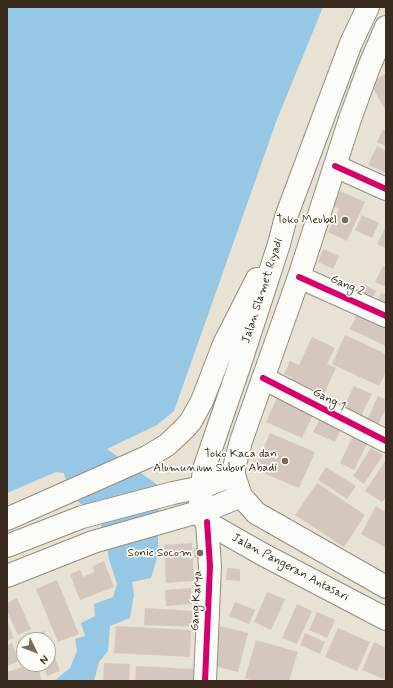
<!DOCTYPE html>
<style>
body{margin:0}
#map{position:relative;width:393px;height:688px;overflow:hidden;background:#e7e2d3;font-family:Mynerve,sans-serif}
canvas{display:block}
.frame{position:absolute;inset:0;border:8px solid #3b2a1e;pointer-events:none}
.north{position:absolute;left:16px;top:632px;width:40px;height:40px;box-sizing:border-box;background:#fdfcf7;border:1px solid #afa8a0;border-radius:50%;rotate:133deg;font-size:11px;font-weight:700;line-height:16px;text-align:center;color:#3b2a1e}
.north::after{content:'';display:block;margin:auto;width:14px;height:18px;background:#776a5d;clip-path:polygon(50% 0,100% 100%,50% 72%,0 100%)}
</style>
<div id="map">
<canvas width="393" height="688"></canvas>
<div class="frame"></div>
<div class="north">N</div>
</div>
<script>
const ctx = document.querySelector('canvas').getContext('2d');
ctx.lineJoin = 'round';
function fill(path, color) {
  ctx.fillStyle = color;
  ctx.fill(path, 'evenodd');
}
function poly(rows) {
  const path = new Path2D();
  for (const r of rows) {
    path.moveTo(r[0], r[1]);
    for (let i = 2; i < r.length; i += 2) path.lineTo(r[i], r[i + 1]);
  }
  return path;
}
function strokePath(path, color, width, dash) {
  ctx.strokeStyle = color;
  ctx.lineWidth = width;
  ctx.lineCap = dash ? 'butt' : 'round';
  ctx.setLineDash(dash || []);
  ctx.stroke(path);
}
function drawText(font, color, halo, rows, align = 'center') {
  ctx.font = font + ' Mynerve,sans-serif';
  ctx.lineWidth = 3.5;
  ctx.setLineDash([]);
  ctx.textBaseline = 'middle';
  ctx.strokeStyle = halo;
  ctx.fillStyle = color;
  for (const [text, x, y, turn = 0] of rows) {
    ctx.save();
    ctx.translate(x, y);
    ctx.rotate((+turn || 0) * Math.PI / 180);
    ctx.textAlign = isNaN(turn) ? turn : align;
    if (halo) ctx.strokeText(text, 0, 0);
    ctx.fillText(text, 0, 0);
    ctx.restore();
  }
}
fill(poly([
 [7,7,323,7,276,122,174,411,157,425,107,449,159,486,158,518,158,554,151,578,132,582,134,595,130,618,110,626,108,651,99,662,94,681,54,681,70,668,77,651,75,639,85,636,81,623,95,616,94,604,113,597,117,584,109,559,104,531,96,516,70,495,64,473,56,472,7,493]
]), '#96c7e4');
fill(poly([
 [386,73,386,111,370,83],
 [383,129,386,130,386,146,377,142],
 [377,146,386,151,386,173,368,165],
 [340,191,365,202,347,241,328,232,339,209,333,206],
 [362,215,379,223,372,238,355,230],
 [386,226,386,248,377,244],
 [323,249,339,256,333,269,318,262],
 [383,266,386,267,386,287,375,282],
 [365,285,376,291,372,299,361,294],
 [381,293,386,295,386,305,377,301],
 [359,310,386,322,386,346,350,329],
 [345,335,386,354,386,372,379,386,332,364],
 [312,337,335,348,327,364,336,368,324,394,292,380,293,378,284,374,290,361,299,365],
 [354,386,372,394,360,418,342,410],
 [378,396,386,400,386,408,378,425,367,420],
 [277,398,313,415,302,438,266,422],
 [322,415,343,425,335,442,313,432],
 [270,433,315,452,299,488,254,469],
 [354,433,369,440,354,470,340,463],
 [371,448,383,455,364,484,353,476],
 [386,460,386,497,382,502,365,491],
 [326,467,356,486,347,499,318,480],
 [317,483,365,515,344,547,295,515],
 [376,506,386,512,386,548,361,534],
 [192,543,194,581,166,583,164,545],
 [194,548,206,548,205,559,194,558],
 [104,561,114,587,80,600,70,574,80,570,83,577,94,572,93,566],
 [227,568,240,569,240,581,226,580],
 [57,580,79,634,58,642,36,589],
 [191,588,192,604,166,606,165,590],
 [267,592,285,599,271,630,254,622],
 [17,598,31,629,18,635,7,611,7,603],
 [235,602,255,610,249,624,229,616],
 [297,604,312,611,297,644,282,638],
 [145,608,194,611,193,627,144,625],
 [317,612,335,620,327,638,309,630],
 [7,621,14,638,7,641],
 [116,626,191,630,190,657,114,653],
 [220,626,248,633,238,672,210,665],
 [338,628,370,642,357,671,325,657],
 [44,631,47,640,24,640,24,658,18,640],
 [305,633,325,642,320,654,300,645],
 [256,640,298,652,289,681,253,681,245,678],
 [374,642,386,648,386,680,362,670],
 [12,643,19,661,7,666,7,645],
 [54,654,60,671,47,676,43,664,48,664,48,656],
 [104,663,130,664,129,681,103,681],
 [33,664,37,664,42,681,7,681,7,672],
 [136,666,194,669,193,681,135,681]
]), '#d5c7be');
const street = poly([
 [335,166,386,189],
 [299,277,386,316],
 [263,378,386,441],
 [205,681,210,566,207,522]
]);
const highway = poly([
 [386,27,369,67,350,119,299,277,241,441,234,468,234,475,241,496,256,513,386,587],
 [199,512,204,469,239,367,279,244,286,217,351,43,368,7],
 [199,512,203,518,213,526,262,554,386,619],
 [7,519,147,457,167,445,184,429,191,421,202,401,224,344,257,279],
 [7,546,82,517,173,493,202,487,234,475],
 [7,576,93,542,212,508,241,496]
]);
strokePath(street, '#928d83', 24);
strokePath(highway, '#928d83', 24);
strokePath(street, '#fbfbf8', 22);
strokePath(highway, '#fbfbf8', 22);
strokePath(poly([
 [335,166,386,189],
 [299,277,386,316],
 [263,378,386,441],
 [205,681,210,566,207,522]
]), '#d6006c', 6);
for (const [x, y, r, color] of [
 [345,220,4,"#776a5d"],
 [285,461,4,"#776a5d"],
 [200,553,4,"#776a5d"]
]) {
  const dot = new Path2D();
  dot.arc(x, y, r, 0, 2 * Math.PI);
  ctx.fillStyle = color;
  ctx.fill(dot);
  strokePath(dot, '#fdfcf7', 1.5);
}
drawText('12px', '#3b2a1e', '#fdfcf7', [
 ["Toko Meubel",337,220],
 ["Toko Kaca dan",277,454],
 ["Alumunium Subur Abadi",277,468],
 ["Sonic Socom",192,553]
], 'right');
drawText('12px', '#3b2a1e', '#fdfcf7', [
 ["Gang 2",347,286,24],
 ["Jalan Slamet Riyadi",263,291,-72],
 ["Gang 1",329,400,27],
 ["Jalan Pangeran Antasari",290,568,28],
 ["Gang Karya",197,601,-87]
]);
</script>
